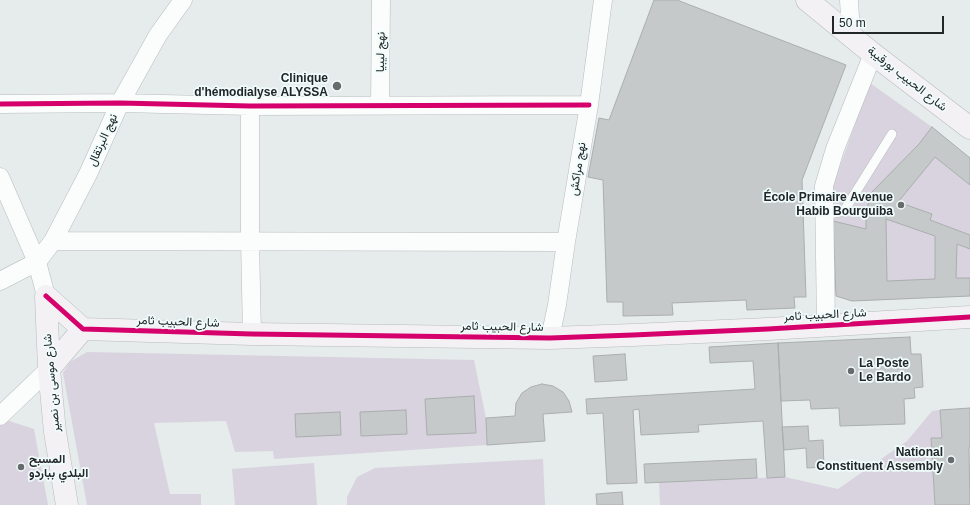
<!DOCTYPE html>
<meta charset="utf-8">
<style>
body{margin:0}
#map{position:relative;width:970px;height:505px;overflow:hidden;background:#e6ebeb;font-family:Arial,sans-serif}
canvas{display:block}
.scale{position:absolute;left:832px;top:16px;width:112px;height:18px;box-sizing:border-box;border:2px solid #222626;border-top:0;padding-left:5px;font-size:12px;line-height:14px;white-space:nowrap;color:#222626;-webkit-text-stroke:3px #f0fbfb;paint-order:stroke}
</style>
<div id="map">
<canvas width="970" height="505"></canvas>
<div class="scale">50 m</div>
</div>
<script>
const ctx = document.querySelector('canvas').getContext('2d');
ctx.lineJoin = 'round';
function fill(path, color) {
  ctx.fillStyle = color;
  ctx.fill(path, 'evenodd');
}
function poly(rows) {
  const path = new Path2D();
  for (const r of rows) {
    path.moveTo(r[0], r[1]);
    for (let i = 2; i < r.length; i += 2) path.lineTo(r[i], r[i + 1]);
  }
  return path;
}
function strokePath(path, color, width, dash) {
  ctx.strokeStyle = color;
  ctx.lineWidth = width;
  ctx.lineCap = dash ? 'butt' : 'round';
  ctx.setLineDash(dash || []);
  ctx.stroke(path);
}
function drawText(font, color, halo, rows, align = 'center') {
  ctx.font = font + ' Arial,Vazirmatn,sans-serif';
  ctx.lineWidth = 3.5;
  ctx.setLineDash([]);
  ctx.textBaseline = 'middle';
  ctx.strokeStyle = halo;
  ctx.fillStyle = color;
  for (const [text, x, y, turn = 0] of rows) {
    ctx.save();
    ctx.translate(x, y);
    ctx.rotate((+turn || 0) * Math.PI / 180);
    ctx.textAlign = isNaN(turn) ? turn : align;
    if (halo) ctx.strokeText(text, 0, 0);
    ctx.fillText(text, 0, 0);
    ctx.restore();
  }
}
fill(poly([
 [870,83,932,127,970,158,970,296,852,301,836,296,832,188],
 [87,352,474,360,486,418,487,445,274,459,273,451,235,452,226,421,154,423,170,494,201,494,201,505,87,505,63,373,70,362],
 [940,410,942,438,931,439,935,505,946,505,660,505,659,482,785,477,838,489,907,441,932,411],
 [0,418,34,429,48,505,0,505],
 [543,459,545,505,347,505,347,497,357,477,375,468],
 [314,463,317,505,235,505,232,469]
]), '#d9d3df');
const building = poly([
 [654,0,677,0,846,65,802,180,806,297,794,297,795,308,747,310,746,300,672,303,673,315,623,316,623,302,607,302,603,180,588,177,599,118,609,120,654,0],
 [932,127,970,158,970,185,935,157,898,202,932,214,930,220,970,235,970,249,957,244,956,278,970,278,970,296,852,301,836,296,833,221,866,229,866,211,872,192,919,144,932,127],
 [886,219,935,236,935,279,887,281,886,219],
 [910,337,911,354,921,354,923,387,914,388,915,398,904,399,905,424,840,426,839,408,811,409,810,400,781,401,778,343,910,337],
 [778,343,785,477,767,478,763,421,698,425,699,432,641,435,639,409,633,410,637,483,607,484,603,413,587,414,586,399,755,389,753,361,710,363,709,347,778,343],
 [625,354,627,380,595,382,593,356,625,354],
 [542,384,553,386,563,392,569,401,572,412,543,414,545,441,487,445,486,418,515,416,516,403,522,393,531,387,542,384],
 [474,396,476,433,427,435,425,399,474,396],
 [970,408,970,447,969,448,970,505,935,505,931,438,942,438,940,410,970,408],
 [406,410,407,434,361,436,360,412,406,410],
 [340,412,341,435,296,437,295,414,340,412],
 [808,426,809,441,823,440,824,467,807,468,806,448,784,450,782,427,808,426],
 [756,459,757,478,645,483,644,464,756,459],
 [622,492,623,505,597,505,596,494,622,492]
]);
fill(building, '#c6c9c9');
strokePath(building, '#aaaeae', 1);
const lane = poly([
 [824,215,844,211,892,134]
]);
const street = poly([
 [849,0,851,35],
 [0,104,120,103,250,106,589,105],
 [380,105,381,0],
 [250,106,250,241,252,334],
 [0,177,37,262,46,296],
 [53,241,566,242],
 [0,281,37,262,53,241,88,174,120,103,158,35,183,0],
 [826,325,824,186,835,149,873,54],
 [550,338,557,305,566,242,589,105,603,0],
 [0,416,49,369]
]);
const secondary = poly([
 [807,0,873,54,970,128],
 [46,296,83,329,252,334,550,338,633,335,768,329,970,317],
 [46,296,49,369,55,432,67,505],
 [49,369,83,329]
]);
strokePath(lane, '#b7bcbc', 10);
strokePath(street, '#b7bcbc', 19);
strokePath(secondary, '#b7bcbc', 23);
strokePath(lane, '#fbfcfc', 9);
strokePath(street, '#fbfcfc', 18);
strokePath(secondary, '#f3f1f4', 22);
strokePath(poly([
 [0,104,120,103,250,106,589,105],
 [46,296,83,329,252,334,550,338,633,335,768,329,970,317]
]), '#d6006c', 5);
for (const [x, y, r, color] of [
 [337,86,5,"#676b6b"],
 [901,205,4,"#676b6b"],
 [851,371,4,"#676b6b"],
 [951,460,4,"#676b6b"],
 [21,467,4,"#676b6b"]
]) {
  const dot = new Path2D();
  dot.arc(x, y, r, 0, 2 * Math.PI);
  ctx.fillStyle = color;
  ctx.fill(dot);
  strokePath(dot, '#f0fbfb', 1.5);
}
drawText('12px', '#222626', '#f0fbfb', [
 ["نهج ليبيا",381,52,-89],
 ["شارع الحبيب بورقيبة",907,79,38],
 ["نهج البرتقال",103,140,-66],
 ["نهج مراكش",578,169,-81],
 ["شارع الحبيب ثامر",825,315,-3],
 ["شارع الحبيب ثامر",178,322,2],
 ["شارع الحبيب ثامر",502,327,1],
 ["شارع موسى بن نصير",52,383,-95]
]);
drawText('bold 12px', '#222626', '#f0fbfb', [
 ["Clinique",328,79],
 ["d'hémodialyse ALYSSA",328,93],
 ["École Primaire Avenue",893,198],
 ["Habib Bourguiba",893,212],
 ["La Poste",859,364,"left"],
 ["Le Bardo",859,378,"left"],
 ["National",943,453],
 ["Constituent Assembly",943,467],
 ["المسبح",29,460,"left"],
 ["البلدي بباردو",29,474,"left"]
], 'right');
</script>
